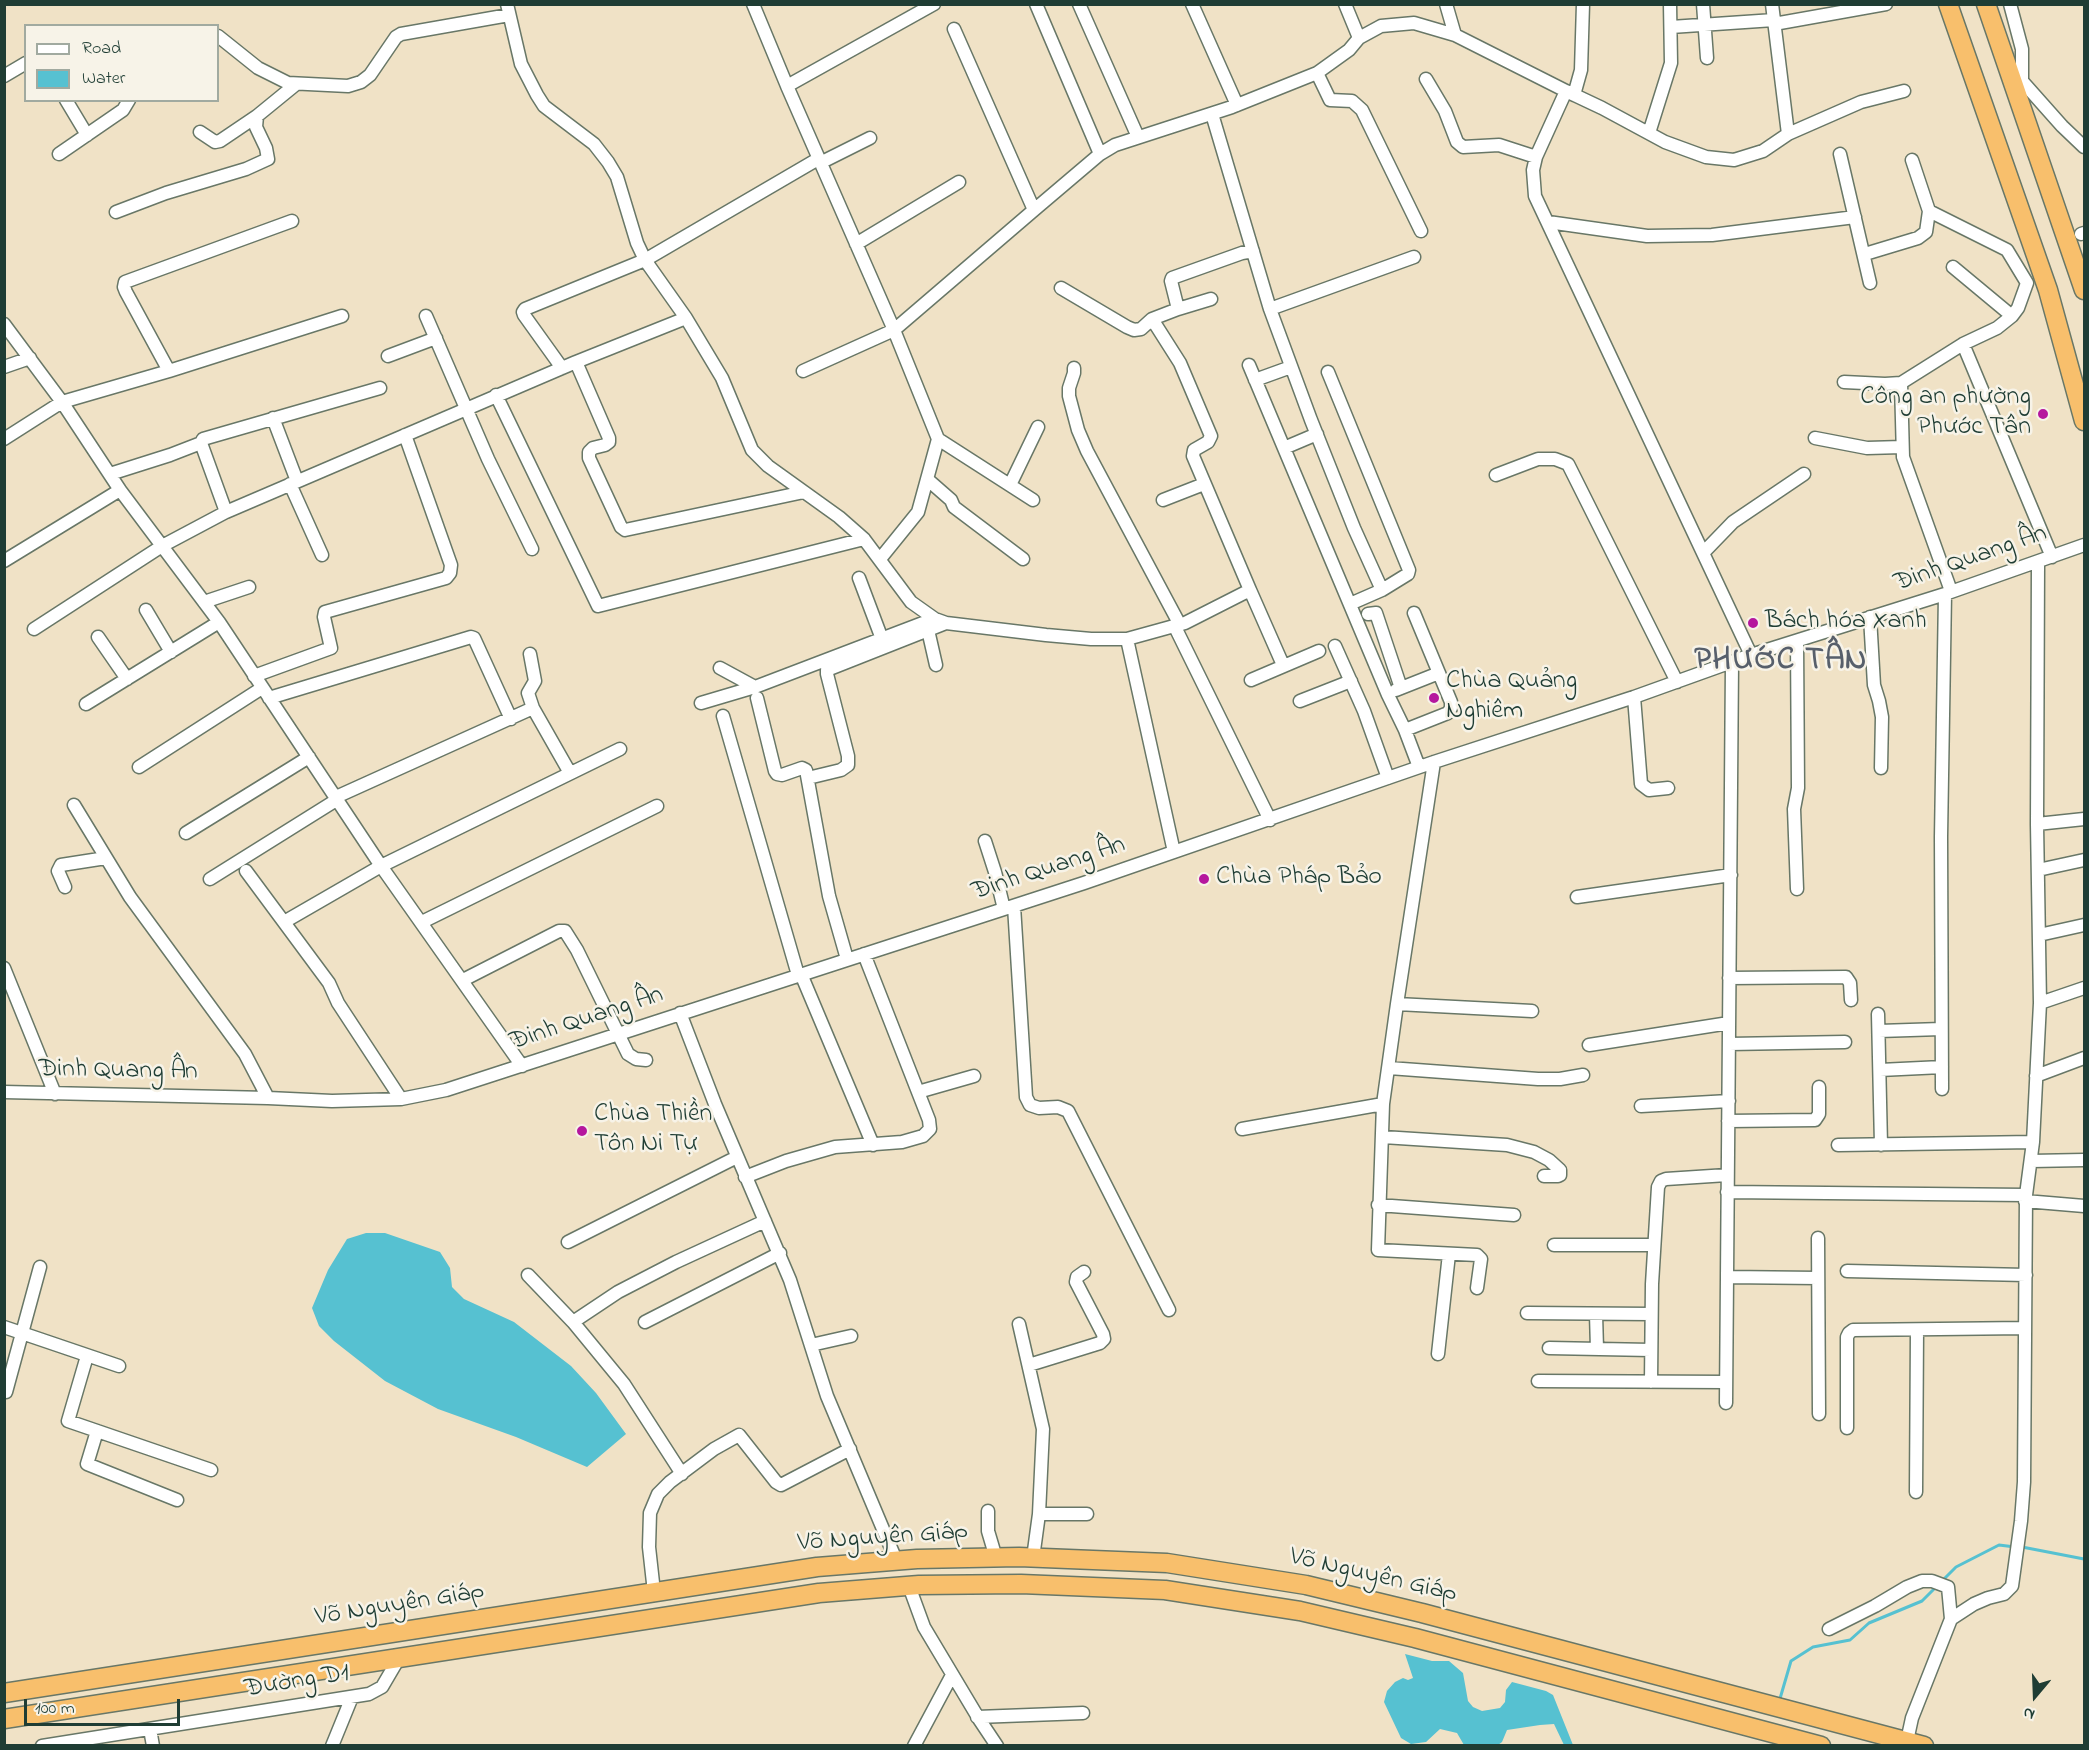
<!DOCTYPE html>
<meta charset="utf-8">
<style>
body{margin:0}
#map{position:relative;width:2089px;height:1750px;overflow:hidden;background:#f0e2c6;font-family:"Indie Flower",sans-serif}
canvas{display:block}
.frame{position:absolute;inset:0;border:6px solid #1f3d34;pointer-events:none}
.legend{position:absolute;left:24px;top:24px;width:195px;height:78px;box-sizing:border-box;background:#f7f3e8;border:2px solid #a1aaa0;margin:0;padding:8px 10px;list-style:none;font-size:18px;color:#1f3d34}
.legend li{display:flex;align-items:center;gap:12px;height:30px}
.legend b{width:30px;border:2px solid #a1aaa0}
.north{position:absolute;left:2005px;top:1666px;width:60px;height:60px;-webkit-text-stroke:4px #f7f3e8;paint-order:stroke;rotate:199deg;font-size:16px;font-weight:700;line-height:24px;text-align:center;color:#1f3d34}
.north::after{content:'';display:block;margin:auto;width:21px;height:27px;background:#1f3d34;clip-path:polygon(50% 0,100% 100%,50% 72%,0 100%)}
.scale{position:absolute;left:24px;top:1699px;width:156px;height:27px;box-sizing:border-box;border:3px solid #1f3d34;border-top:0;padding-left:8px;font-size:18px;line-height:21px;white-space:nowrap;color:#1f3d34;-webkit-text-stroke:4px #f7f3e8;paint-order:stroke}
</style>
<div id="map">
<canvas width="2089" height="1750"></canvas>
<div class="frame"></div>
<ul class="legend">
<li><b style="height:8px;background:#fff"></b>Road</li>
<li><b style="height:16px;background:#56c1d1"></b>Water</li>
</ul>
<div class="north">N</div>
<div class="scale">100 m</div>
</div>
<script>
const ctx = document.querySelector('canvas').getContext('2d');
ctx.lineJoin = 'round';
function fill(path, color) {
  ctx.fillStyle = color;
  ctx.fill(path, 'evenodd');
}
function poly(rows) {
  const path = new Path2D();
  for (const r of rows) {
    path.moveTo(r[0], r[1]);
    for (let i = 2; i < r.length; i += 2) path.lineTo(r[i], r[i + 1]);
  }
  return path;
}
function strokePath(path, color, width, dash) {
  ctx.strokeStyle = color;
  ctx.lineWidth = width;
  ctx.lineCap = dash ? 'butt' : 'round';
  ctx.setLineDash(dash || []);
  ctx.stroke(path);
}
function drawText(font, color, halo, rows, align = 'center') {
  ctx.font = font + ' "Indie Flower",sans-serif';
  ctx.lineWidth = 5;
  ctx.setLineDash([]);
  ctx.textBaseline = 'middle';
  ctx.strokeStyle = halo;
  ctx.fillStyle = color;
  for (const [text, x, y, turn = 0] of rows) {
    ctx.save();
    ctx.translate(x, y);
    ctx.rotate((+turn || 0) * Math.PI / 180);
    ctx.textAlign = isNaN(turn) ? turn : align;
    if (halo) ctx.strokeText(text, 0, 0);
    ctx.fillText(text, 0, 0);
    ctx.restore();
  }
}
fill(poly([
 [366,1233,385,1233,440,1252,450,1268,452,1287,464,1299,514,1322,571,1366,596,1393,626,1434,587,1467,516,1437,438,1409,385,1381,334,1341,319,1326,312,1308,328,1270,347,1239],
 [1405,1654,1432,1661,1449,1661,1463,1673,1468,1701,1473,1707,1482,1711,1500,1708,1505,1702,1506,1690,1512,1682,1546,1691,1553,1695,1573,1745,1564,1745,1554,1724,1540,1725,1507,1730,1502,1742,1498,1745,1464,1745,1457,1733,1440,1729,1426,1742,1411,1744,1401,1738,1384,1702,1387,1691,1395,1682,1403,1678,1408,1680,1413,1678]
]), '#56c1d1');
strokePath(poly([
 [2022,1547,2084,1559],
 [1943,1580,1956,1567,1999,1545,2015,1547],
 [1779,1702,1791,1661,1813,1647,1850,1640,1869,1623,1922,1601,1936,1587]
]), '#56c1d1', 3);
const minor = poly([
 [507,4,521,64,537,95,544,106,594,144,608,162,617,177,637,243,645,260,686,318,722,378,752,450,768,466,839,517,864,539,911,602,935,619,946,623,1046,635,1091,639,1127,639,1185,623,1250,590,1193,456,1194,450,1208,442,1211,436,1180,363,1152,319,1178,309,1211,299],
 [753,4,787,86],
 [1036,4,1100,154],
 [1079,4,1138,137],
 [1192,4,1237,105],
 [1345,4,1359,38],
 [1446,4,1455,35],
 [1703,4,1707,58],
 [1772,4,1788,134],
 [2010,4,2022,49,2022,81,2062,126,2084,147],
 [1774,24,1886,4],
 [1671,27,1774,20],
 [218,36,258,68,288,83,348,86,361,82,370,75,396,37,401,34,509,15],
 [1317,73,1330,100,1352,101,1362,110,1421,231],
 [4,76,26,63],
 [1426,79,1445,111,1457,142,1463,147,1499,145,1536,157],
 [1566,91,1602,108,1665,142,1706,157,1734,160,1763,151,1788,134,1861,102,1904,91],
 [1574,95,1581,70,1583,4],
 [66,100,87,135],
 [1212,114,1270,309,1311,420,1354,528,1382,590],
 [200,132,215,142,220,141,257,116],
 [1649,133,1671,63,1670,4],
 [59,154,123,110,129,100],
 [1840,154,1870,283],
 [820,163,870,138],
 [1034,210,1100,154,1115,145,1232,107,1317,73,1349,50,1359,38,1381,26,1414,23,1455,35,1566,91,1536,157,1533,170,1535,196,1751,655],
 [116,212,166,193,246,169,268,159,266,148,256,127,257,116,295,85],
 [1548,222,1647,236,1712,235,1855,217],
 [2081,234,2084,233],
 [856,244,959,182],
 [1865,254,1918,238,1926,232,1929,211,1912,160],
 [1953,267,2012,316],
 [1061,288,1127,327,1134,330,1141,329,1152,319],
 [1178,309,1171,281,1172,278,1242,253,1253,251],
 [1270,309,1414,257],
 [426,316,488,459,532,549],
 [4,324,62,402,120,490,219,622,381,866,522,1066],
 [1963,344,2052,557],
 [388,356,436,338],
 [576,362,609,438,609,442,605,445,593,448,589,452,589,458,621,527,625,530,804,492],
 [1249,365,1388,695,1405,730,1419,767],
 [4,367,30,358],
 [562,368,524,315,523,312,525,309,645,260,818,159],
 [1074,368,1074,373,1069,388,1069,396,1078,430,1087,451,1180,625],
 [169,371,126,292,124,287,125,282,292,221],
 [803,371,894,330,1034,210,954,29],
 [1328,372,1409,570,1408,574,1382,590,1350,604],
 [1255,380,1291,367],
 [1844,382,1885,384,1901,383,1963,344,1997,328,2012,316,2018,308,2027,283,2007,250,1929,211],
 [1901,383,1903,457,1951,591],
 [496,395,598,606,864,539],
 [273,418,297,481],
 [1815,438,1867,448,1902,447],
 [4,439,62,402,169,371,342,316],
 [938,439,1033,500],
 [201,443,226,512],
 [1284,448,1317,434],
 [110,474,170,455,201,443,203,439,380,388],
 [1496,475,1538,459,1555,459,1568,464,1677,682],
 [927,479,951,500,954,507,1023,559],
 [290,484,322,555],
 [1010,485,1038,427],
 [1163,500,1204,484],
 [1703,553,1733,522,1804,474],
 [880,559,918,512,938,439,894,330,787,86,934,4],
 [4,561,120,490],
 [859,578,882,639],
 [1250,590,1283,665],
 [204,602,249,587],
 [146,610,171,652],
 [1368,614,1376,613,1401,688],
 [1870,617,1874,685,1879,701,1882,717,1881,768],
 [1175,627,1270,820],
 [34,629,162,546,226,512,576,362,686,318],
 [928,630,936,665],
 [98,637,127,679],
 [1127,639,1174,852],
 [1335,646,1364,711,1388,778],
 [530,654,535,681,528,693,533,708,570,773],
 [1732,663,1727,1277,1818,1278],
 [720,668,755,687,928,621],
 [254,676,331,648,324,617,325,612,446,578,450,573,451,565,405,435],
 [1251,680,1319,651],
 [1396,690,1439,673],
 [1634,697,1641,784,1649,790,1668,788],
 [269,698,471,637,474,638,511,719],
 [757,698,775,771,777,774,782,775,802,768,806,770,829,896,847,959],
 [1300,701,1351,681],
 [701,703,755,687],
 [86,704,219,622],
 [723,716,798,975],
 [1405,730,1448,713,1451,708,1451,702,1414,613],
 [1434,762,1397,1004,1383,1104,1378,1250,1477,1255,1481,1259,1477,1288],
 [139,767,262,688],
 [808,778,841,770,848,765,848,756,827,674,827,670,946,623],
 [336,797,533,708],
 [74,805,130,897,245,1054,268,1098],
 [2037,824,2084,819],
 [186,833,309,757],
 [985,841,995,872,1004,909],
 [2038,870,2084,860],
 [246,871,329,983,338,1003,401,1099],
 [210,879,338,799],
 [65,887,58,871,61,865,106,858],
 [1797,889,1794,809,1798,788,1797,641],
 [1577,897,1731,875],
 [1014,906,1026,1097,1030,1105,1039,1108,1058,1107,1068,1111,1169,1310],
 [284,922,381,866,620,749],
 [422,922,657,806],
 [2039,935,2084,925],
 [4,968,55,1094],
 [801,974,873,1145],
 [1729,978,1846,977,1850,983,1851,1000],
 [463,980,559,931,565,931,577,950,628,1054,636,1059,646,1060],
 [2040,1003,2084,988],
 [1397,1004,1532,1011],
 [680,1013,715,1104,790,1280,827,1396,896,1560],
 [1878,1014,1881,1145],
 [1879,1031,1941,1029],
 [1729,1044,1845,1042],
 [1589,1045,1729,1023],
 [1389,1068,1538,1079,1560,1079,1583,1075],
 [1880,1070,1942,1067],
 [2036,1076,2084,1058],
 [1942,1089,1941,837,1945,594],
 [4,1092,268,1098,332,1101,401,1099,446,1090,1084,883,1434,762,1634,697,1751,655,1945,594,2084,545],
 [918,1092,974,1076],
 [1641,1106,1729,1101],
 [1728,1121,1815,1120,1819,1114,1819,1087],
 [1242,1129,1383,1104],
 [1383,1137,1507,1145,1534,1152,1549,1160,1560,1170,1560,1175,1558,1176,1544,1176],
 [1838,1145,2033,1142],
 [2031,1161,2084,1160],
 [745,1177,786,1161,835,1147,902,1142,923,1136,930,1129,929,1120,864,954],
 [1727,1192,2026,1195],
 [2025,1201,2084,1206],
 [1378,1205,1514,1215],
 [1818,1238,1819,1414],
 [568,1242,737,1157],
 [1554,1245,1654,1245],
 [1847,1271,2026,1275],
 [528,1275,573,1322,624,1384,682,1474],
 [1527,1313,1651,1314],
 [1596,1314,1597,1349],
 [573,1322,618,1292,676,1262,765,1221],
 [645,1322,780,1253],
 [1019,1324,1043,1429,1039,1514,1033,1558],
 [4,1327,119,1366],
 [811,1345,851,1336],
 [1549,1348,1651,1350],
 [1438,1354,1449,1254],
 [87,1356,68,1421,211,1470],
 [1029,1365,1100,1343,1104,1339,1103,1334,1076,1282,1077,1277,1084,1272],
 [1538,1381,1726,1382],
 [1651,1382,1652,1284,1658,1187,1661,1181,1666,1179,1727,1175],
 [6,1392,40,1267],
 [1726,1403,1727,1277],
 [1847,1428,1847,1337,1849,1333,1853,1330,2025,1328],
 [97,1431,87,1464,177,1500],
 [1916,1492,1917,1330],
 [988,1511,988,1531,996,1558],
 [1039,1514,1087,1514],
 [909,1586,924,1627,979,1719,997,1746],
 [654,1592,649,1547,650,1513,658,1494,670,1482,714,1449,739,1435,776,1482,781,1485,850,1449],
 [1829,1629,1875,1606,1907,1587,1922,1581,1932,1581,1948,1587,1951,1619],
 [977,1717,1083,1713],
 [150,1729,153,1746],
 [1907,1741,1912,1718,1951,1619,1974,1604,1988,1598,2004,1594,2012,1586,2021,1521,2024,1482,2026,1195,2033,1142,2040,1003,2037,824,2038,563],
 [42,1746,369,1694,382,1687,399,1658],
 [332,1746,352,1697],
 [914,1746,952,1675]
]);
const highway = poly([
 [1948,4,2048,290,2084,421],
 [1986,4,2084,290],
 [4,1693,817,1567,917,1559,1019,1557,1167,1563,1306,1585,1422,1613,1924,1746],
 [4,1719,819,1593,919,1585,1021,1584,1165,1590,1300,1611,1415,1638,1821,1746]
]);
strokePath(minor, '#687767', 15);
strokePath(highway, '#687767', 21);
strokePath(minor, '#fff', 12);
strokePath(highway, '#f8bf6c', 18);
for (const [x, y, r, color] of [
 [2043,414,6,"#b5179e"],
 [1753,623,6,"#b5179e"],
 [1434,698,6,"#b5179e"],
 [1204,879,6,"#b5179e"],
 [582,1131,6,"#b5179e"]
]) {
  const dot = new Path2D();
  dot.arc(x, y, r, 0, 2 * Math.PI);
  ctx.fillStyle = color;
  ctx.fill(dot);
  strokePath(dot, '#f7f3e8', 2);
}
drawText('26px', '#1f3d34', '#f7f3e8', [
 ["Công an phường",2031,399,"right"],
 ["Phước Tân",2031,429,"right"],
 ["Bách hóa Xanh",1765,623],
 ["Chùa Quảng",1446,683],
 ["Nghiêm",1446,713],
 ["Chùa Pháp Bảo",1216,879],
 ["Chùa Thiền",594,1116],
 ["Tôn Ni Tự",594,1146]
], 'left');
drawText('26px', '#1f3d34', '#f7f3e8', [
 ["Đinh Quang Ân",1971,560,-19],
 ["Đinh Quang Ân",1049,870,-18],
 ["Đinh Quang Ân",587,1020,-18],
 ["Đinh Quang Ân",118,1072,1],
 ["Võ Nguyên Giáp",883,1539,-4],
 ["Võ Nguyên Giáp",1373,1577,13],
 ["Võ Nguyên Giáp",400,1606,-9],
 ["Đường D1",297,1683,-9]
]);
ctx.letterSpacing = '1.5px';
drawText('bold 32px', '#575f6b', '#f7f3e8', [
 ["PHƯỚC TÂN",1781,663]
]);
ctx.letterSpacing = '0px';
</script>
